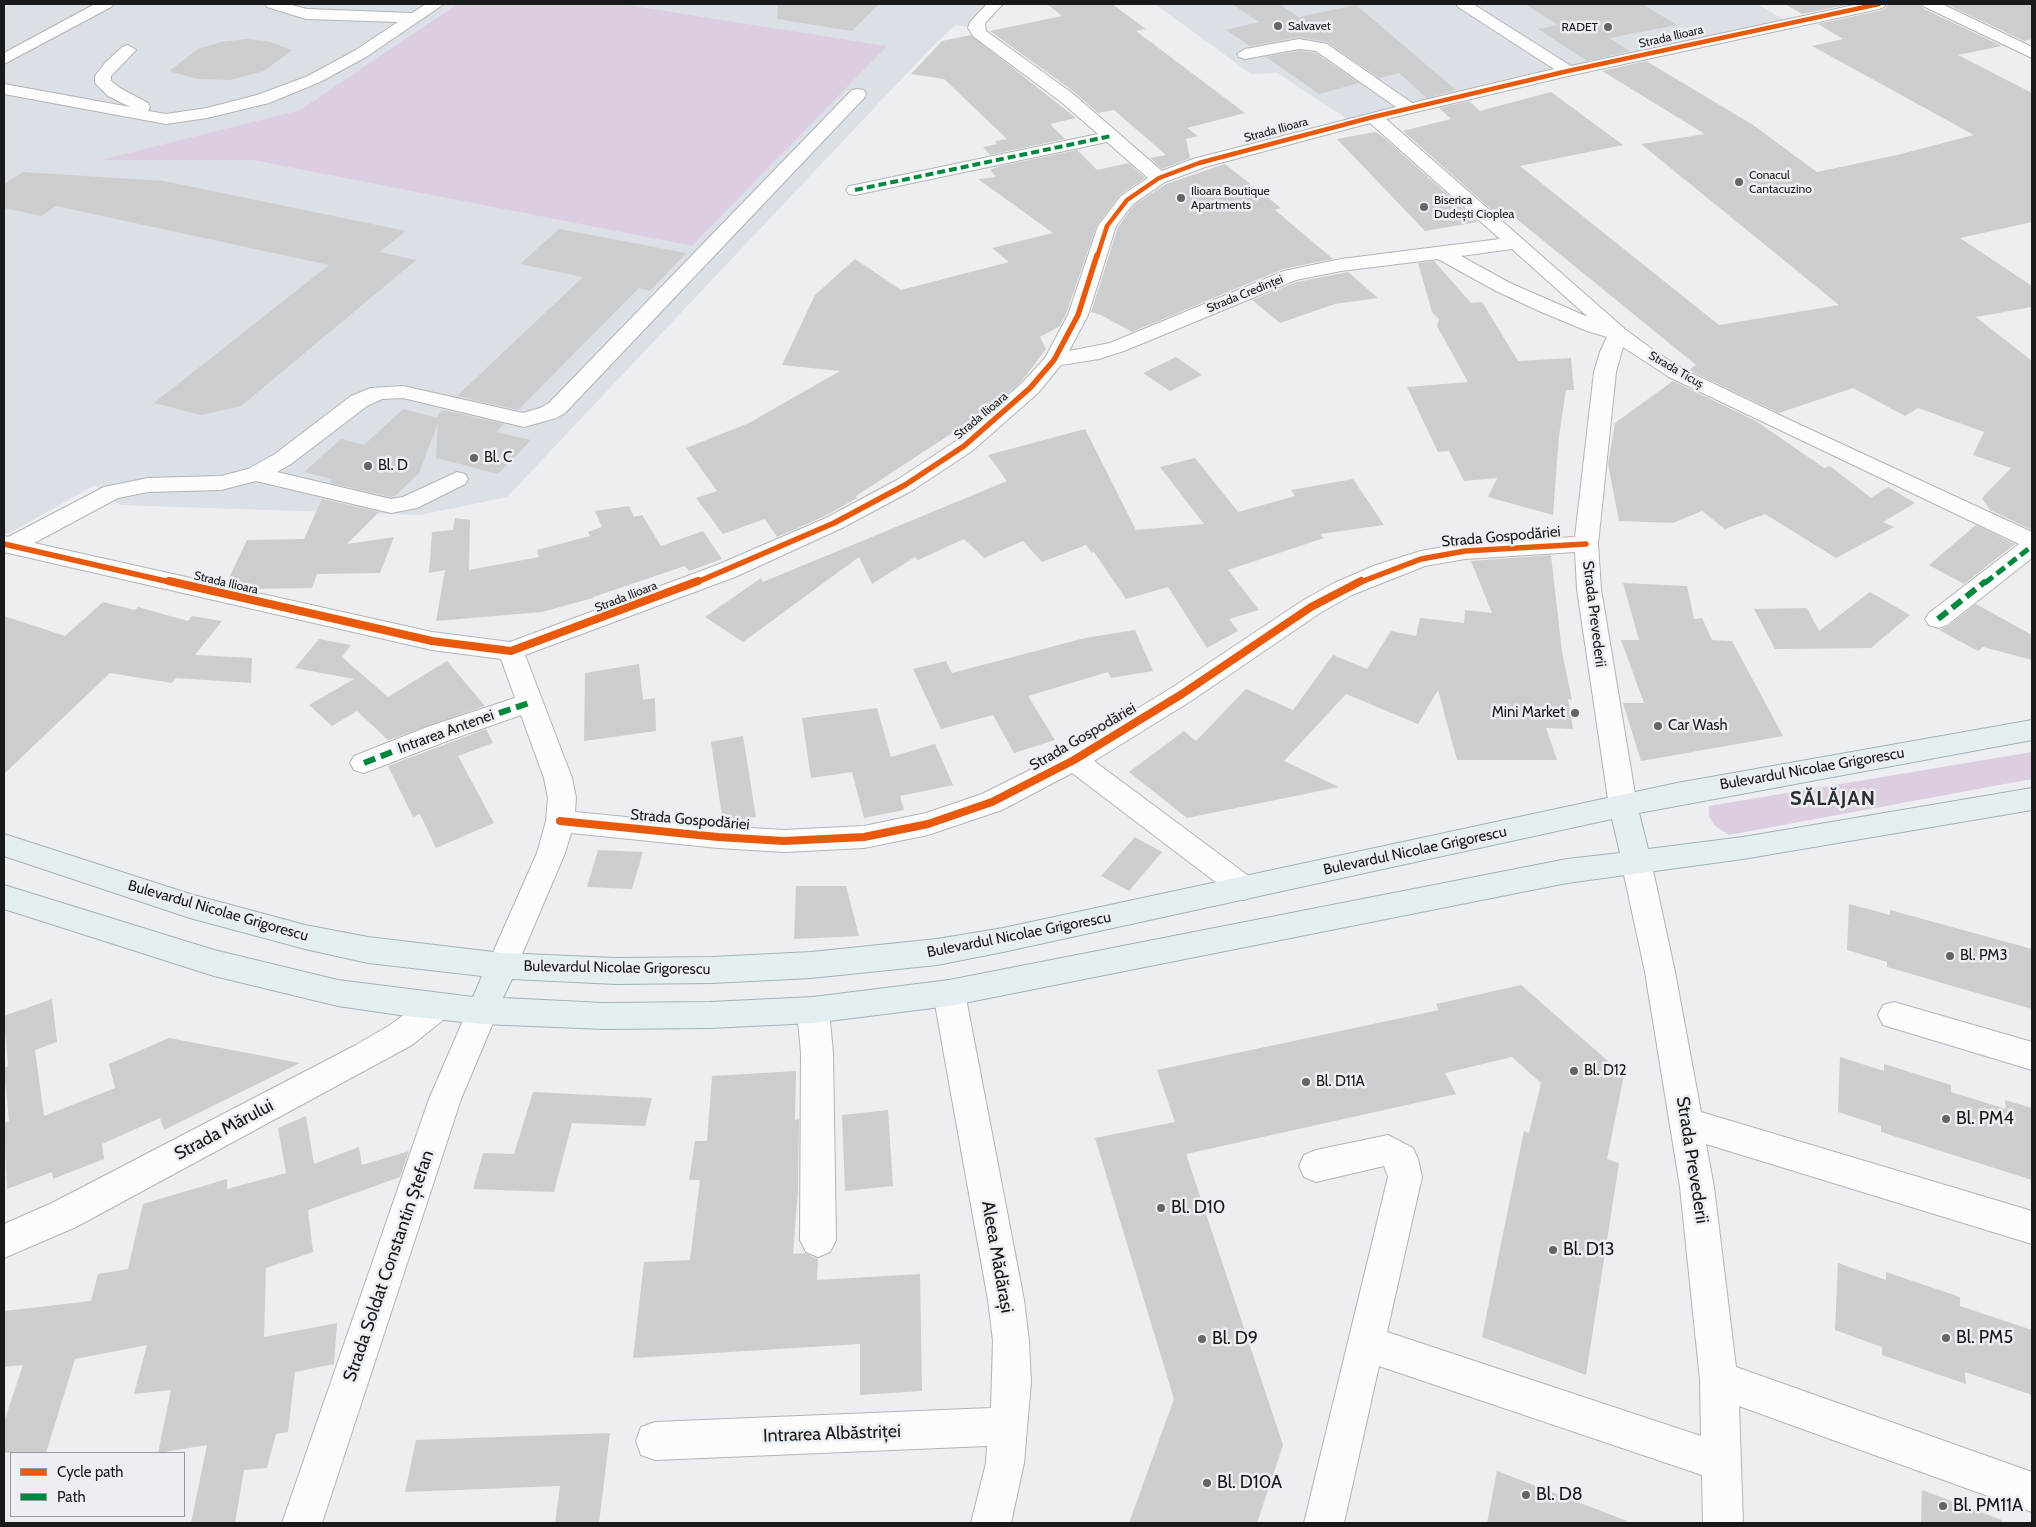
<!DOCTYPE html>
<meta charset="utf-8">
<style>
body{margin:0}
#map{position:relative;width:2036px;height:1527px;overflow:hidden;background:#eceef1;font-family:Cabin,sans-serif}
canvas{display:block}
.frame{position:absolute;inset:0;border:5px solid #18191a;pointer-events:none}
.legend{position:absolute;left:10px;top:1452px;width:175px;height:65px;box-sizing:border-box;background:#ebeef2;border:1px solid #97999c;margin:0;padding:6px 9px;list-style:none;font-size:15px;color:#18191a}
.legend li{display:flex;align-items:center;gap:10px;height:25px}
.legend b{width:25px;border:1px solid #97999c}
</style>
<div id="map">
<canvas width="2036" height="1527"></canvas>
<div class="frame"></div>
<ul class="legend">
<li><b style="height:6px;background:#e8590c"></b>Cycle path</li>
<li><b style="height:6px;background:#00873e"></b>Path</li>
</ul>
</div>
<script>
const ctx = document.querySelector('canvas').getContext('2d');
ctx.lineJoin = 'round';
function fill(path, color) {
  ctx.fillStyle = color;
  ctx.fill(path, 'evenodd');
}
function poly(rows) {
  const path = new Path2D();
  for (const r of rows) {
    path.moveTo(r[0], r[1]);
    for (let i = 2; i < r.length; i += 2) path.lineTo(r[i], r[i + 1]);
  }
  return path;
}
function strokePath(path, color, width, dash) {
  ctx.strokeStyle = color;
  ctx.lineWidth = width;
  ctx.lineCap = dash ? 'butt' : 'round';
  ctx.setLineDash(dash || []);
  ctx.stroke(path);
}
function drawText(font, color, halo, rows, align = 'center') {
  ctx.font = font + ' Cabin,sans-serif';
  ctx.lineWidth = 5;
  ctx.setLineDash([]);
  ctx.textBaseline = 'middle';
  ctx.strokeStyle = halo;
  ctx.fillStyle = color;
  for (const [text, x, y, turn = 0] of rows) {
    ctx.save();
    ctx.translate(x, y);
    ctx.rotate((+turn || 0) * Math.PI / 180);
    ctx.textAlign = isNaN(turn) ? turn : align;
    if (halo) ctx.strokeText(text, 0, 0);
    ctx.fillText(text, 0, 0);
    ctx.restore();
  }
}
fill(poly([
 [4,4,457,4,300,110,104,160,252,160,692,246,886,46,622,4,1000,4,976,28,955,25,927,52,507,497,420,515,120,505,95,485,8,534,4,533],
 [1155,4,1757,4,1788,22,1352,122,1277,73,1251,74]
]), '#dbdfe6');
fill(poly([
 [457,4,622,4,887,46,692,246,252,160,101,160,300,110],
 [2032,752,2032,779,1729,835,1714,825,1709,816,1709,806]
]), '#dccde1');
fill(poly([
 [778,4,879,4,852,31,777,19],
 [1047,4,1112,4,1146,29,1136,31,1245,113,1187,128,1198,136,1186,139,1190,158,1162,169,1150,158,1166,155,1114,110,1098,113,1073,91,990,31,1062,16],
 [1232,4,1279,4,1299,17,1356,5,1456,90,1427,98,1399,73,1379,78,1327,42,1299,37,1250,46,1226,30,1259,22],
 [1525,4,1642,4,1677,25,1609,38,1630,51,1587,61,1538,29,1558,25],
 [1785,4,1851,4,1802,14],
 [1888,4,1920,4,1924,9,2002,46,1958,55,2032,93,2032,222,1960,238,2032,286,2032,307,1976,317,2032,361,2032,530,1990,510,1982,498,2011,468,1973,455,1984,432,1918,408,1905,416,1853,388,1779,413,1689,370,1696,365,1513,216,1501,218,1403,131,1451,119,1439,108,1469,101,1480,111,1551,92,1623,145,1520,166,1719,325,1839,305,1641,144,1705,134,1602,71,1646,61,1753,125,1817,172,1897,155,1974,135,1812,46,1843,39,1818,24,1879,11,1886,8],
 [1946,4,2032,4,2032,39,2024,41],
 [971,35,1076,118,1050,124,1065,139,990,155,983,147,997,144,995,141,1007,139,944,79,911,74,942,41],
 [246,39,267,41,292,50,264,71,230,80,197,79,169,71,198,49,221,42],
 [1299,51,1315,53,1359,83,1319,94,1266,57],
 [1375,132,1382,136,1478,222,1425,231,1337,139],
 [1077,150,1097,170,1129,163,1145,178,1120,195,1097,225,1066,314,1060,326,1040,337,1046,349,1021,382,992,407,856,496,857,498,825,516,777,537,765,519,723,534,696,498,717,491,686,448,749,423,840,371,782,365,815,295,855,259,901,290,1009,262,992,248,1053,233,978,179,996,177,990,170,1000,166],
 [1225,164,1281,208,1275,210,1333,259,1283,269,1132,332,1101,315,1091,312,1118,227,1134,205,1166,184],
 [23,172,164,181,406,231,379,252,416,260,241,406,201,415,154,403,329,265,56,206,41,216,4,208,4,184],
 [559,229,686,253,650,291,639,288,518,410,457,396,583,277,520,264],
 [1434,261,1471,303,1482,302,1518,361,1571,358,1574,390,1566,390,1559,436,1553,515,1488,497,1497,478,1464,481,1449,451,1438,452,1407,387,1468,382,1437,326,1439,319,1432,312,1418,263],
 [1348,272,1378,298,1335,304,1280,323,1252,300,1297,282],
 [1176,357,1202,375,1170,391,1143,373],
 [1673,381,1756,421,1824,468,1830,466,1871,498,1888,487,1915,503,1883,522,1894,527,1836,558,1765,514,1725,529,1702,511,1673,523,1619,521,1608,464,1615,423],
 [403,409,438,418,438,414,443,410,504,424,496,432,531,440,498,474,436,458,438,423,419,473,395,496,391,497,330,483,332,479,304,472,341,439,364,445],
 [1085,429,1136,530,1204,524,1160,467,1195,458,1238,512,1295,496,1291,490,1353,479,1384,525,1320,534,1324,538,1228,570,1259,610,1229,619,1238,631,1207,648,1168,587,1126,599,1094,552,1092,553,1086,545,1042,562,1023,541,984,558,964,539,918,560,915,557,872,584,859,557,743,642,705,617,761,578,763,582,1007,481,988,455],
 [322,499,379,512,347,544,394,537,380,573,317,574,312,588,249,589,226,584,247,540,304,539],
 [629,506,634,517,642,515,661,546,703,531,722,559,689,571,685,566,593,597,593,598,542,612,436,621,445,570,429,573,432,532,453,530,455,518,470,520,469,570,539,557,537,550,590,536,588,532,602,527,595,511],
 [1976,525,2015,544,1964,584,1929,565],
 [1551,555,1562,652,1572,700,1568,699,1573,729,1546,728,1557,760,1457,760,1438,690,1418,724,1346,694,1284,761,1339,787,1187,818,1129,772,1184,731,1196,741,1246,689,1293,710,1333,655,1367,669,1391,631,1416,636,1420,618,1464,623,1465,610,1492,613,1471,561],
 [1623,583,1687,586,1694,619,1702,618,1712,640,1732,641,1783,736,1641,761,1623,703,1644,703,1621,640,1639,640],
 [1870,592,1910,615,1871,648,1775,649,1754,609,1807,608,1819,631],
 [103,602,135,610,138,607,188,621,192,616,222,621,195,655,252,658,251,683,176,678,172,683,110,673,4,774,4,616,65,636],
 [1976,604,2032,635,2032,660,1983,647,1978,651,1939,630,1948,626],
 [1135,630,1153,671,1111,678,1108,672,1028,696,1055,740,1014,753,993,715,941,729,913,669,946,661,952,673,1085,638],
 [319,639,351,645,342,657,388,697,447,661,485,706,388,740,357,711,332,726,309,705,354,679,295,668],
 [639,664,643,700,655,698,656,731,584,741,585,673],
 [877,708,891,757,935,744,953,785,900,796,904,810,864,818,852,772,811,778,802,718],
 [486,729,493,743,458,756,494,823,436,848,420,814,413,817,388,766],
 [743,736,756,817,723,823,711,742],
 [1135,837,1162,852,1129,891,1101,876],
 [598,850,643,852,632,889,587,887],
 [796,886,846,886,859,936,794,939],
 [1849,904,1890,915,1890,910,2032,949,2032,1009,1887,967,1887,962,1847,950],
 [1521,985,1624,1075,1607,1159,1619,1163,1586,1375,1482,1337,1524,1131,1529,1133,1541,1083,1512,1057,1445,1073,1456,1094,1186,1154,1283,1445,1257,1523,1129,1523,1174,1399,1095,1138,1175,1122,1157,1070,1439,1010,1436,1004],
 [52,999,57,1042,35,1050,44,1116,115,1088,109,1064,169,1038,300,1063,164,1130,160,1118,102,1144,104,1159,53,1179,52,1172,7,1189,4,1123,9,1121,4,1068,8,1066,4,1016],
 [1840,1057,1884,1071,1884,1064,1951,1085,1951,1092,2006,1109,2005,1100,2032,1108,2032,1180,1881,1132,1881,1126,1838,1112],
 [796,1071,795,1120,799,1119,798,1190,793,1254,805,1253,818,1259,817,1280,920,1274,922,1391,860,1395,860,1344,633,1358,644,1262,690,1260,700,1180,689,1180,695,1141,707,1141,712,1076],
 [533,1092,652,1098,645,1126,572,1123,554,1192,473,1189,483,1153,514,1154],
 [888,1110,893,1186,845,1191,842,1115],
 [306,1116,314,1164,359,1147,362,1165,409,1151,400,1177,308,1210,313,1252,266,1268,264,1337,337,1323,334,1364,295,1372,288,1432,276,1434,267,1468,244,1470,235,1523,191,1523,207,1445,158,1453,171,1390,134,1394,147,1345,75,1359,46,1453,4,1453,4,1422,23,1365,4,1367,4,1311,91,1301,98,1274,128,1269,143,1204,227,1179,227,1189,286,1173,278,1128],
 [1838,1263,1886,1280,1886,1272,1960,1297,1960,1306,2032,1330,2032,1395,1965,1372,1966,1384,1882,1355,1882,1347,1835,1330],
 [610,1433,599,1523,555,1523,560,1486,405,1492,416,1440],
 [1497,1471,1627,1521,1626,1523,1487,1523],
 [1922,1490,2002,1520,2002,1523,1921,1523]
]), '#cccdcf');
const minor = poly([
 [95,4,114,4,111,7,4,64,4,53,95,4],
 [265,4,288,4,307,9,412,13,426,4,444,4,366,57,320,82,269,103,207,118,166,124,4,94,4,84,130,107,108,96,95,83,95,76,105,63,122,47,128,45,136,50,111,76,111,81,120,88,148,103,150,107,148,111,166,114,207,108,257,95,308,76,354,51,398,22,306,19,267,7,265,4],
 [987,4,1003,4,985,23,986,31,1072,93,1162,171,1193,159,1396,107,1316,51,1299,49,1245,59,1239,57,1237,54,1245,49,1299,39,1327,44,1412,103,1554,69,1458,7,1456,4,1473,4,1571,66,1859,4,1886,4,1884,7,1879,9,1568,76,1386,119,1626,330,1656,352,1683,369,1792,421,2032,532,2032,558,1947,625,1938,628,1929,625,1925,619,1929,613,2019,544,1669,377,1623,347,1616,372,1598,544,1601,589,1637,806,1633,814,1623,817,1613,814,1609,806,1577,589,1575,552,1465,559,1425,566,1352,595,1320,613,1191,701,1094,761,1254,880,1259,888,1254,896,1244,900,1234,896,1072,773,1002,810,928,835,864,848,784,852,718,848,571,833,565,853,517,966,513,975,502,979,491,975,487,966,537,853,546,821,548,798,544,778,521,715,447,741,364,773,354,770,350,763,354,756,427,727,515,698,501,659,432,650,4,552,4,536,8,537,104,487,148,478,221,476,248,469,275,454,351,396,371,388,403,386,523,413,540,408,549,403,852,90,858,89,864,90,866,94,864,98,565,413,556,418,524,427,403,398,382,399,367,406,291,464,277,472,391,499,403,497,457,472,465,474,468,479,465,484,417,508,391,513,256,481,221,490,148,492,118,498,34,543,432,632,510,642,717,565,826,518,897,480,956,441,1022,383,1045,358,1068,315,1098,226,1121,196,1148,178,1107,142,855,195,849,194,846,190,849,186,855,185,1098,134,1060,101,974,37,968,28,970,22,987,4],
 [1370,123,1500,239,1341,259,1284,271,1110,343,1069,351,1088,315,1116,226,1133,204,1165,182,1205,167,1370,123],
 [1512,249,1588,317,1510,283,1461,256,1512,249],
 [1438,259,1496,291,1539,311,1587,331,1607,337,1600,352,1594,372,1575,537,1465,543,1421,551,1376,565,1334,583,1302,601,1173,687,1064,753,982,794,926,813,864,826,784,830,718,826,575,812,576,798,572,778,525,655,735,577,842,528,913,490,972,451,1038,393,1061,365,1099,359,1124,351,1296,280,1341,271,1438,259],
 [1922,4,1942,4,2032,47,2032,58,1925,7,1922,4],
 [1636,850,1646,853,1651,861,1675,972,1701,1112,2032,1211,2032,1244,1706,1144,1714,1187,1736,1367,2032,1472,2032,1512,1739,1406,1743,1523,1703,1523,1702,1475,1379,1366,1344,1523,1304,1523,1388,1177,1384,1166,1316,1182,1304,1177,1299,1166,1304,1155,1316,1150,1388,1135,1413,1148,1418,1159,1422,1177,1387,1332,1701,1436,1700,1380,1680,1187,1645,972,1621,861,1626,853,1636,850],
 [949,980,960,984,965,993,1024,1300,1029,1341,1031,1382,1024,1463,1011,1523,971,1523,986,1463,987,1446,655,1460,641,1455,636,1441,641,1427,655,1422,991,1408,993,1341,988,1300,933,993,938,984,949,980],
 [437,994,448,998,453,1007,448,1016,412,1045,76,1227,4,1258,4,1224,52,1203,354,1046,390,1025,426,998,437,994],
 [813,997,824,1001,829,1010,833,1053,836,1240,830,1252,818,1257,806,1252,800,1240,801,1053,797,1010,802,1001,813,997],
 [482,998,493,1002,498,1011,461,1099,322,1523,282,1523,429,1099,471,1002,482,998],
 [1894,1002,2032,1042,2032,1070,1883,1025,1878,1015,1883,1005,1894,1002]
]);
const major = poly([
 [2032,720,2032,740,1639,813,1648,849,1743,837,2032,788,2032,810,1743,859,1567,883,949,1006,813,1023,710,1028,604,1029,482,1024,406,1016,338,1006,214,976,4,909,4,885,214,950,338,980,473,997,482,976,368,963,305,949,190,918,4,856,4,834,190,894,305,925,368,937,502,953,616,958,712,957,811,952,937,939,1003,928,1677,783,2032,720],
 [1612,819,1620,853,1567,859,949,980,813,997,710,1002,604,1003,503,998,512,979,616,984,712,983,811,978,937,965,1003,952,1612,819]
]);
strokePath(minor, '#b3b4b6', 2);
strokePath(major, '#a1b1b7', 2);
fill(minor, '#fcfcfd');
fill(major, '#e4eef1');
strokePath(poly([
 [855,190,1111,136]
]), '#00873e', 4, [8, 4]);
strokePath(poly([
 [1985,583,2032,546]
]), '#00873e', 5, [10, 5]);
strokePath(poly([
 [1938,619,1986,581],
 [364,763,437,734,529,703]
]), '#00873e', 6, [12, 6]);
strokePath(poly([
 [1097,257,1107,226,1127,200,1159,178,1199,163,1373,117,1568,71,1879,4]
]), '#e8590c', 4.5);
strokePath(poly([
 [4,544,174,583],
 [695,583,834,523,905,485,964,446,1030,388,1054,360,1078,315,1097,255],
 [1358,583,1421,559,1465,551,1586,544]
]), '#e8590c', 5.5);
strokePath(poly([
 [169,581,432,641,511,651,698,581],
 [560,821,718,837,784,841,864,837,928,824,992,802,1074,760,1182,694,1311,607,1361,581]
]), '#e8590c', 8);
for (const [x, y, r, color] of [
 [1278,26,5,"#626465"],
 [1608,27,5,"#626465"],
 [1739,182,5,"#626465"],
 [1181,198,5,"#626465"],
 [1424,207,5,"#626465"],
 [474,458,5,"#626465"],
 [368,466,5,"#626465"],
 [1575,713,5,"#626465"],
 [1658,726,5,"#626465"],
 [1950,956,5,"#626465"],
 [1574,1071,5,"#626465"],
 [1306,1082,5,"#626465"],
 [1946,1119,5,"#626465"],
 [1161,1208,5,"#626465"],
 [1553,1250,5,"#626465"],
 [1946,1338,5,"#626465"],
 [1202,1339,5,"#626465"],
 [1207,1483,5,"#626465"],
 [1526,1495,5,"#626465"],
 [1943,1506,5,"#626465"]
]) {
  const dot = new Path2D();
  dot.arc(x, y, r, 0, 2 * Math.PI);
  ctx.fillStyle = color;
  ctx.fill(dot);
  strokePath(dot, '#ebeef2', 2);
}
drawText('12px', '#18191a', '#ebeef2', [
 ["Salvavet",1288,26],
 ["RADET",1598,27,"right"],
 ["Conacul",1749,175],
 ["Cantacuzino",1749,189],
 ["Ilioara Boutique",1191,191],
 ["Apartments",1191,205],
 ["Biserica",1434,200],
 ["Dudești Cioplea",1434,214]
], 'left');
drawText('12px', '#18191a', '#ebeef2', [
 ["Strada Ilioara",1671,37,-13],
 ["Strada Ilioara",1276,130,-15],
 ["Strada Credinței",1245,294,-22],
 ["Strada Ticuș",1676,370,30],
 ["Strada Ilioara",981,416,-40],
 ["Strada Ilioara",226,583,13],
 ["Strada Ilioara",626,597,-21]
]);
drawText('15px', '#18191a', '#ebeef2', [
 ["Bl. C",484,458],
 ["Bl. D",378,466],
 ["Mini Market",1565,713,"right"],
 ["Car Wash",1668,726],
 ["Bl. PM3",1960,956],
 ["Bl. D12",1584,1071],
 ["Bl. D11A",1316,1082]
], 'left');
drawText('15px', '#18191a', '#ebeef2', [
 ["Strada Gospodăriei",1501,537,-5],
 ["Strada Prevederii",1594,614,83],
 ["Intrarea Antenei",446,732,-20],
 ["Strada Gospodăriei",1083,737,-30],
 ["Bulevardul Nicolae Grigorescu",1812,769,-10],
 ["Strada Gospodăriei",690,820,5],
 ["Bulevardul Nicolae Grigorescu",1415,851,-12],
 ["Bulevardul Nicolae Grigorescu",218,911,16],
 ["Bulevardul Nicolae Grigorescu",1019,935,-11],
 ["Bulevardul Nicolae Grigorescu",617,968,1]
]);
drawText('18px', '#18191a', '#ebeef2', [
 ["Bl. PM4",1956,1119],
 ["Bl. D10",1171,1208],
 ["Bl. D13",1563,1250],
 ["Bl. PM5",1956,1338],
 ["Bl. D9",1212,1339],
 ["Bl. D10A",1217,1483],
 ["Bl. D8",1536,1495],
 ["Bl. PM11A",1953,1506]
], 'left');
drawText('18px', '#18191a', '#ebeef2', [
 ["Strada Mărului",224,1130,-28],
 ["Strada Prevederii",1692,1160,81],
 ["Aleea Mădărași",997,1257,80],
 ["Strada Soldat Constantin Ștefan",389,1266,-71],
 ["Intrarea Albăstriței",832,1434,-2]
]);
ctx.letterSpacing = '1px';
drawText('bold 20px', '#2d2f32', '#ebeef2', [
 ["SĂLĂJAN",1833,799]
]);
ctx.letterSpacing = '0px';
</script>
